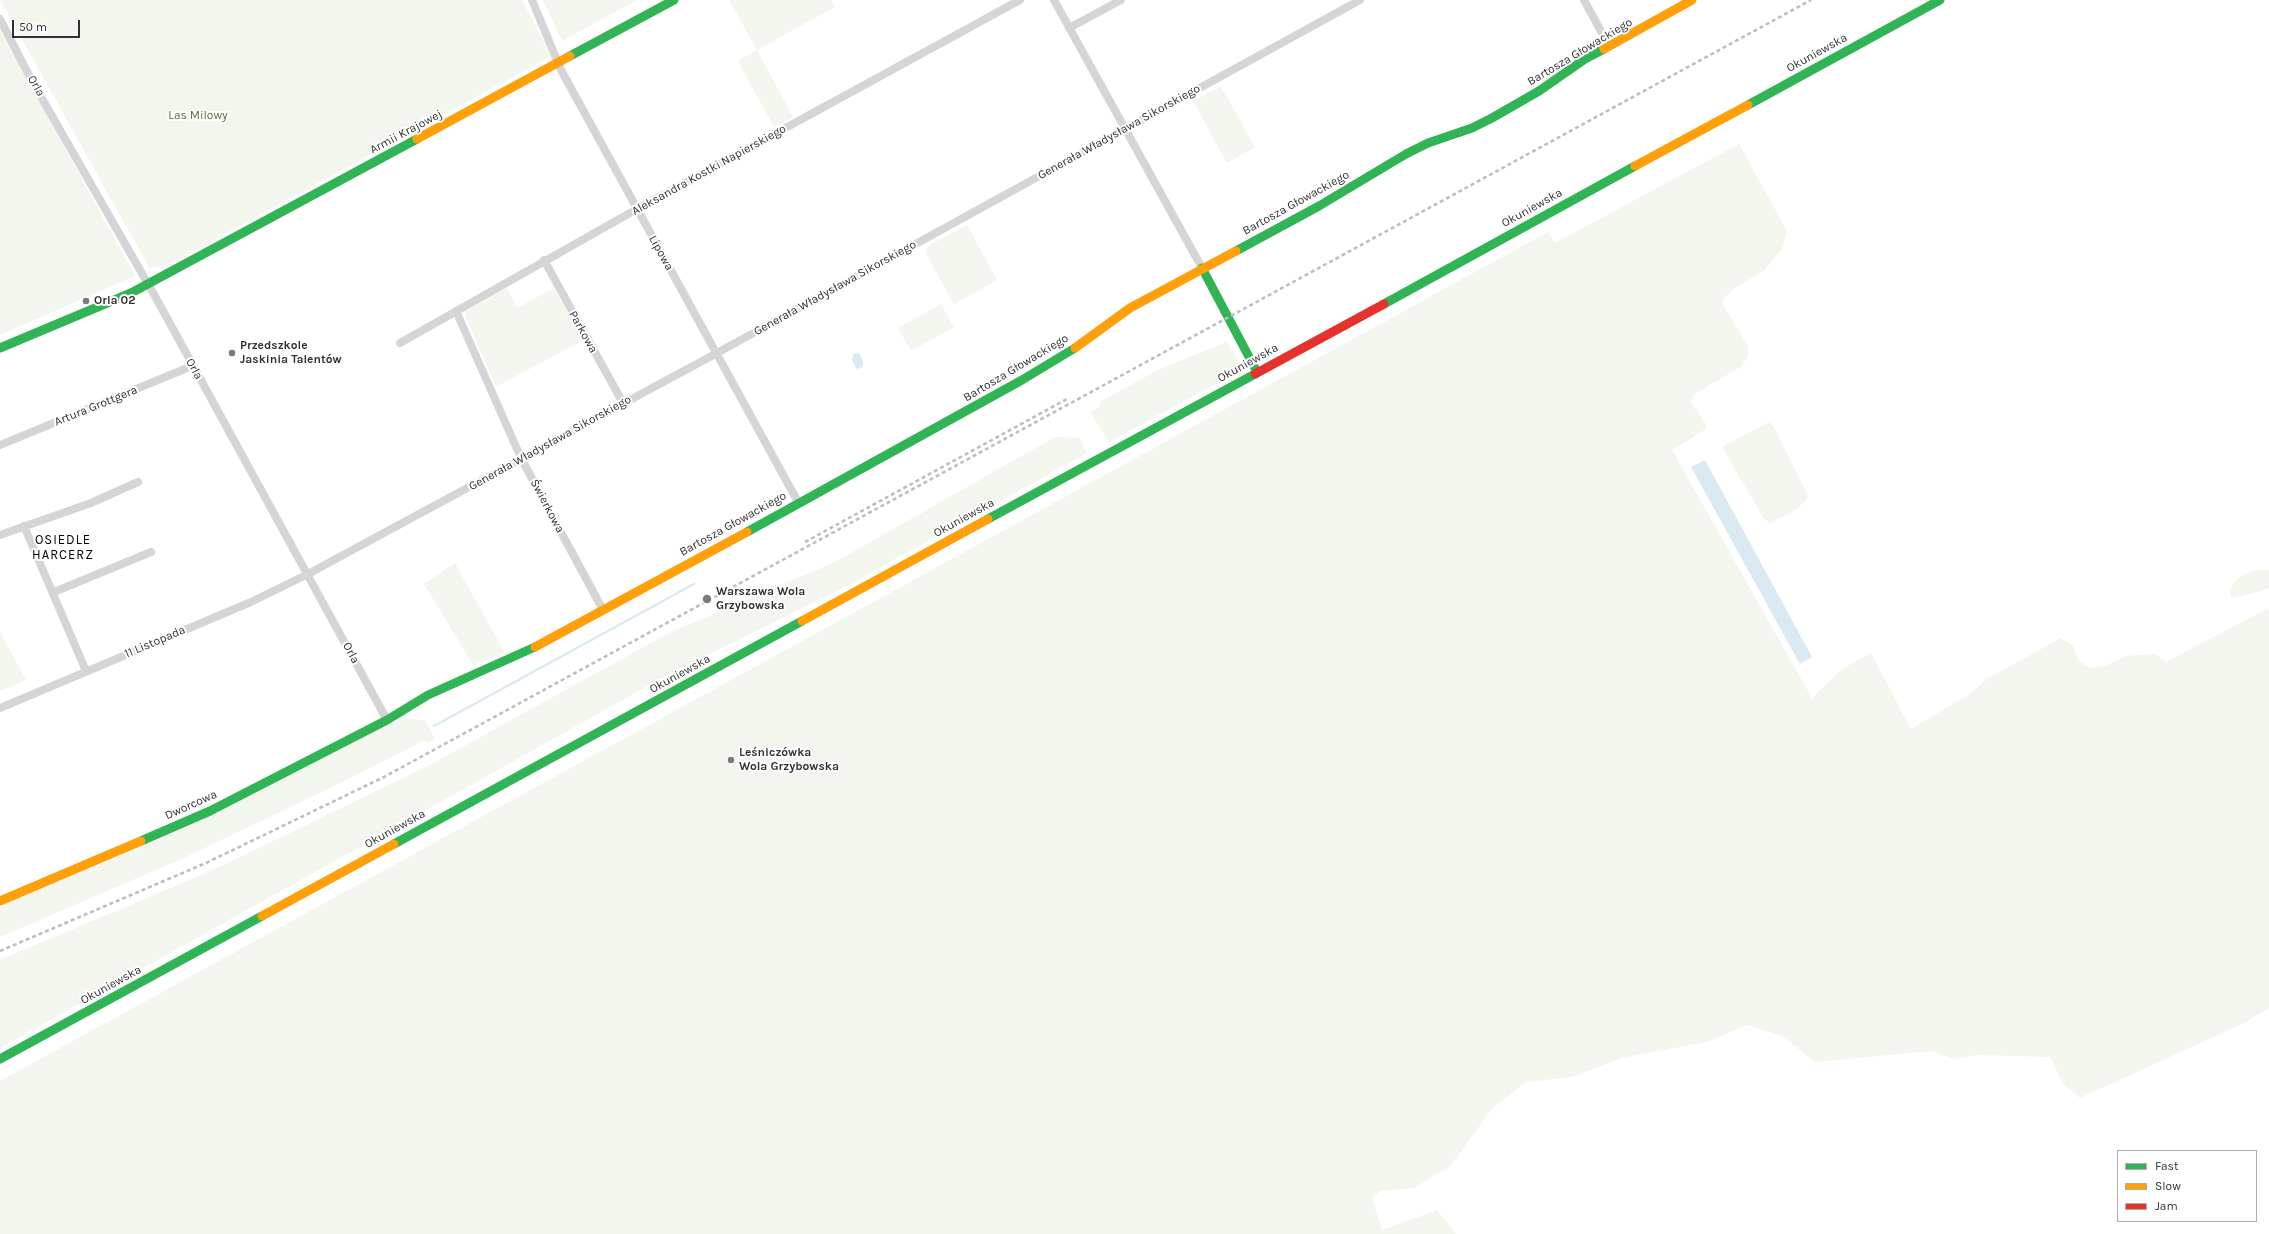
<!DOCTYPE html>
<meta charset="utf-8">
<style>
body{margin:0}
#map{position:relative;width:2269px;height:1234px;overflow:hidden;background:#fff;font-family:Karla,sans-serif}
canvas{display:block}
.legend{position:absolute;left:2117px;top:1150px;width:140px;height:72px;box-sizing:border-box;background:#fff;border:1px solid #adadad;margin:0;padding:5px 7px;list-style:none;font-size:12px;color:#313131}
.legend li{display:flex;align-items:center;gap:8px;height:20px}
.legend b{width:20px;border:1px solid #adadad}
.scale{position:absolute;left:12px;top:20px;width:68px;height:18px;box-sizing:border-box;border:2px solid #313131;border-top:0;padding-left:5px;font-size:12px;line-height:14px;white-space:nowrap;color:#313131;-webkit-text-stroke:3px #fff;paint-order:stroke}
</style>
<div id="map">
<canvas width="2269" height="1234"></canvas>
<ul class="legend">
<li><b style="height:5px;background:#30b455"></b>Fast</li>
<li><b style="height:5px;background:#ff9f0a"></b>Slow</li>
<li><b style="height:5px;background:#e5322d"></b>Jam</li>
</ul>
<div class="scale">50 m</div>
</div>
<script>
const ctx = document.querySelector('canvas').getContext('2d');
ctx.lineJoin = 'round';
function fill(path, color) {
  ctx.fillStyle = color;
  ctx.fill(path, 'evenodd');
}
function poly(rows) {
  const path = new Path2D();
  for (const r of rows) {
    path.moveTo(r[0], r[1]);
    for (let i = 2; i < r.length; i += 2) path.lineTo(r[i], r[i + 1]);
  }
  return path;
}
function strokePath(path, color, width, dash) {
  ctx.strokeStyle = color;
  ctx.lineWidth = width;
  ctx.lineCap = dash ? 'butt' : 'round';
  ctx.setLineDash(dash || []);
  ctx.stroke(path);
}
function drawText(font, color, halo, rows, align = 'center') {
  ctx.font = font + ' Karla,sans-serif';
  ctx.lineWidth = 4;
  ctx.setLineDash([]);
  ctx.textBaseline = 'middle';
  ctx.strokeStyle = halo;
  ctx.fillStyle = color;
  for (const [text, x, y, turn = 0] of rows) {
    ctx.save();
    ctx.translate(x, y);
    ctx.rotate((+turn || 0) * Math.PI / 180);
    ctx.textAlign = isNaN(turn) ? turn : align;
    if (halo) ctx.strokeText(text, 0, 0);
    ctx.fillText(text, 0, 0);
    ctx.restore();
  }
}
fill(poly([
 [0,0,522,0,551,56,163,268,149,267],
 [543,0,637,0,562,41],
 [729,0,831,0,835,7,757,50,793,117,774,127,738,61,757,50],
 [0,29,135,276,0,335],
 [1221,86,1255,147,1227,163,1193,101],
 [1739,144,1787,231,1783,247,1765,270,1735,288,1726,296,1722,303,1748,346,1748,356,1742,366,1693,395,1691,403,1706,424,1706,429,1672,450,1812,698,1842,669,1871,653,1911,729,1968,695,1987,679,2061,638,2073,646,2079,661,2090,668,2105,666,2126,656,2156,654,2166,662,2269,608,2269,1008,2244,1023,2080,1098,2064,1085,2050,1057,1977,1055,1953,1059,1932,1051,1815,1062,1782,1036,1747,1025,1707,1042,1621,1058,1572,1077,1526,1082,1492,1109,1450,1166,1414,1188,1380,1191,1372,1199,1382,1230,1437,1210,1456,1234,0,1234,0,1081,1548,232,1555,243],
 [967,225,997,280,954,304,926,254,928,246],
 [507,288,517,308,554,288,583,340,496,387,465,315,466,311],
 [941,304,954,327,911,351,898,328],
 [1227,342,1243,369,1109,442,1090,412,1100,407,1100,402,1158,370],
 [1769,422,1773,426,1808,495,1807,499,1797,509,1770,523,1764,519,1722,447],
 [1055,437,1079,438,1087,453,845,587,673,672,0,1048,0,960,213,870,426,767,669,633,837,561],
 [455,563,505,653,473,665,424,584],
 [2255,570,2269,570,2269,588,2254,593,2232,598,2230,593,2233,584,2241,576],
 [0,632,26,680,0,691],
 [404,714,407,719,425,720,435,739,427,743,425,740,332,787,186,857,0,937,0,905,130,852,221,811]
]), '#f2f6ee');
fill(poly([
 [859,353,863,362,863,366,859,369,856,368,852,360,853,354],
 [1705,460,1812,657,1800,664,1691,467]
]), '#dbe9f3');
strokePath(poly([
 [434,726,694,584]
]), '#dbe9f3', 2.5);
strokePath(poly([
 [532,0,561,70,798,502],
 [1054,0,1202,268],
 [1584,0,1609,46],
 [0,19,32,81,156,298,387,720],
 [1069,28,1121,0],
 [544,260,623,403],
 [456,311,521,458,603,610],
 [400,343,637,209,1020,0],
 [0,445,192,366],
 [24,526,86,671],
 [0,535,91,503,138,482],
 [54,592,151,552],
 [0,708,251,602,308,574,717,353,1360,0]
]), '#d5d5d5', 8);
strokePath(poly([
 [570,56,674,0],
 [1748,105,1940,0],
 [1236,251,1319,206,1406,154,1428,143,1472,128,1492,118,1539,91,1585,59,1604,49],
 [1202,268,1257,372],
 [1384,304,1635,166],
 [0,348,131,293,417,139],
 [988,519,1255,374],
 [747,532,1022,380,1075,348],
 [141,841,210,811,387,720,428,695,535,647],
 [394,844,802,621],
 [0,1059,262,916]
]), '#30b455', 9);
strokePath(poly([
 [1604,49,1692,0],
 [417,139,570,56],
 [1635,166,1748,105],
 [1075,348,1130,308,1236,251],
 [802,621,988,519],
 [535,647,747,532],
 [0,901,141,841],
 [262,916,394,844]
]), '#ff9f0a', 9);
strokePath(poly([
 [1255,374,1384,304]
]), '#e5322d', 9);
strokePath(poly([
 [805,542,1067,399],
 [0,951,206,863,384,777,1811,0]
]), '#bdbdbd', 2.5, [4, 3]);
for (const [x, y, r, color] of [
 [86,301,4,"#797979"],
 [232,353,4,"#797979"],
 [707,599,5,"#797979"],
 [731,760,4,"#797979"]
]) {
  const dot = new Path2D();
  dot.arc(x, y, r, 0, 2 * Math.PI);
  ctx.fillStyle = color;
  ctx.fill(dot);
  strokePath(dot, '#fff', 1.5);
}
drawText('12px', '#313131', '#fff', [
 ["Bartosza Głowackiego",1580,52,-31],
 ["Okuniewska",1817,53,-29],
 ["Orla",36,86,60],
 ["Armii Krajowej",406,132,-28],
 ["Generała Władysława Sikorskiego",1119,132,-29],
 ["Aleksandra Kostki Napierskiego",709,170,-29],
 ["Bartosza Głowackiego",1296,203,-29],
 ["Okuniewska",1532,208,-29],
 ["Lipowa",661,253,61],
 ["Generała Władysława Sikorskiego",835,288,-29],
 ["Parkowa",583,332,61],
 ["Okuniewska",1248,363,-29],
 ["Bartosza Głowackiego",1016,368,-31],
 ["Orla",194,369,61],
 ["Artura Grottgera",96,406,-22],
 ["Generała Władysława Sikorskiego",550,443,-29],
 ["Świerkowa",547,506,62],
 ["Okuniewska",964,518,-29],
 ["Bartosza Głowackiego",733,524,-29],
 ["11 Listopada",155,642,-23],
 ["Orla",351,653,62],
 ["Okuniewska",680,674,-29],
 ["Dworcowa",191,805,-24],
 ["Okuniewska",395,829,-29],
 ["Okuniewska",111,985,-29]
]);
drawText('12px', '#536f3d', '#fff', [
 ["Las Milowy",198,116]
]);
drawText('bold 12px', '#313131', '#fff', [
 ["Orla 02",94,301],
 ["Przedszkole",240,346],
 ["Jaskinia Talentów",240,360],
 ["Warszawa Wola",716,592],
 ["Grzybowska",716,606],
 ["Leśniczówka",739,753],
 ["Wola Grzybowska",739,767]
], 'left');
ctx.letterSpacing = '1px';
drawText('13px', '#000', '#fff', [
 ["OSIEDLE",63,540],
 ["HARCERZ",63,555]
]);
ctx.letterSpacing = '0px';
</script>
